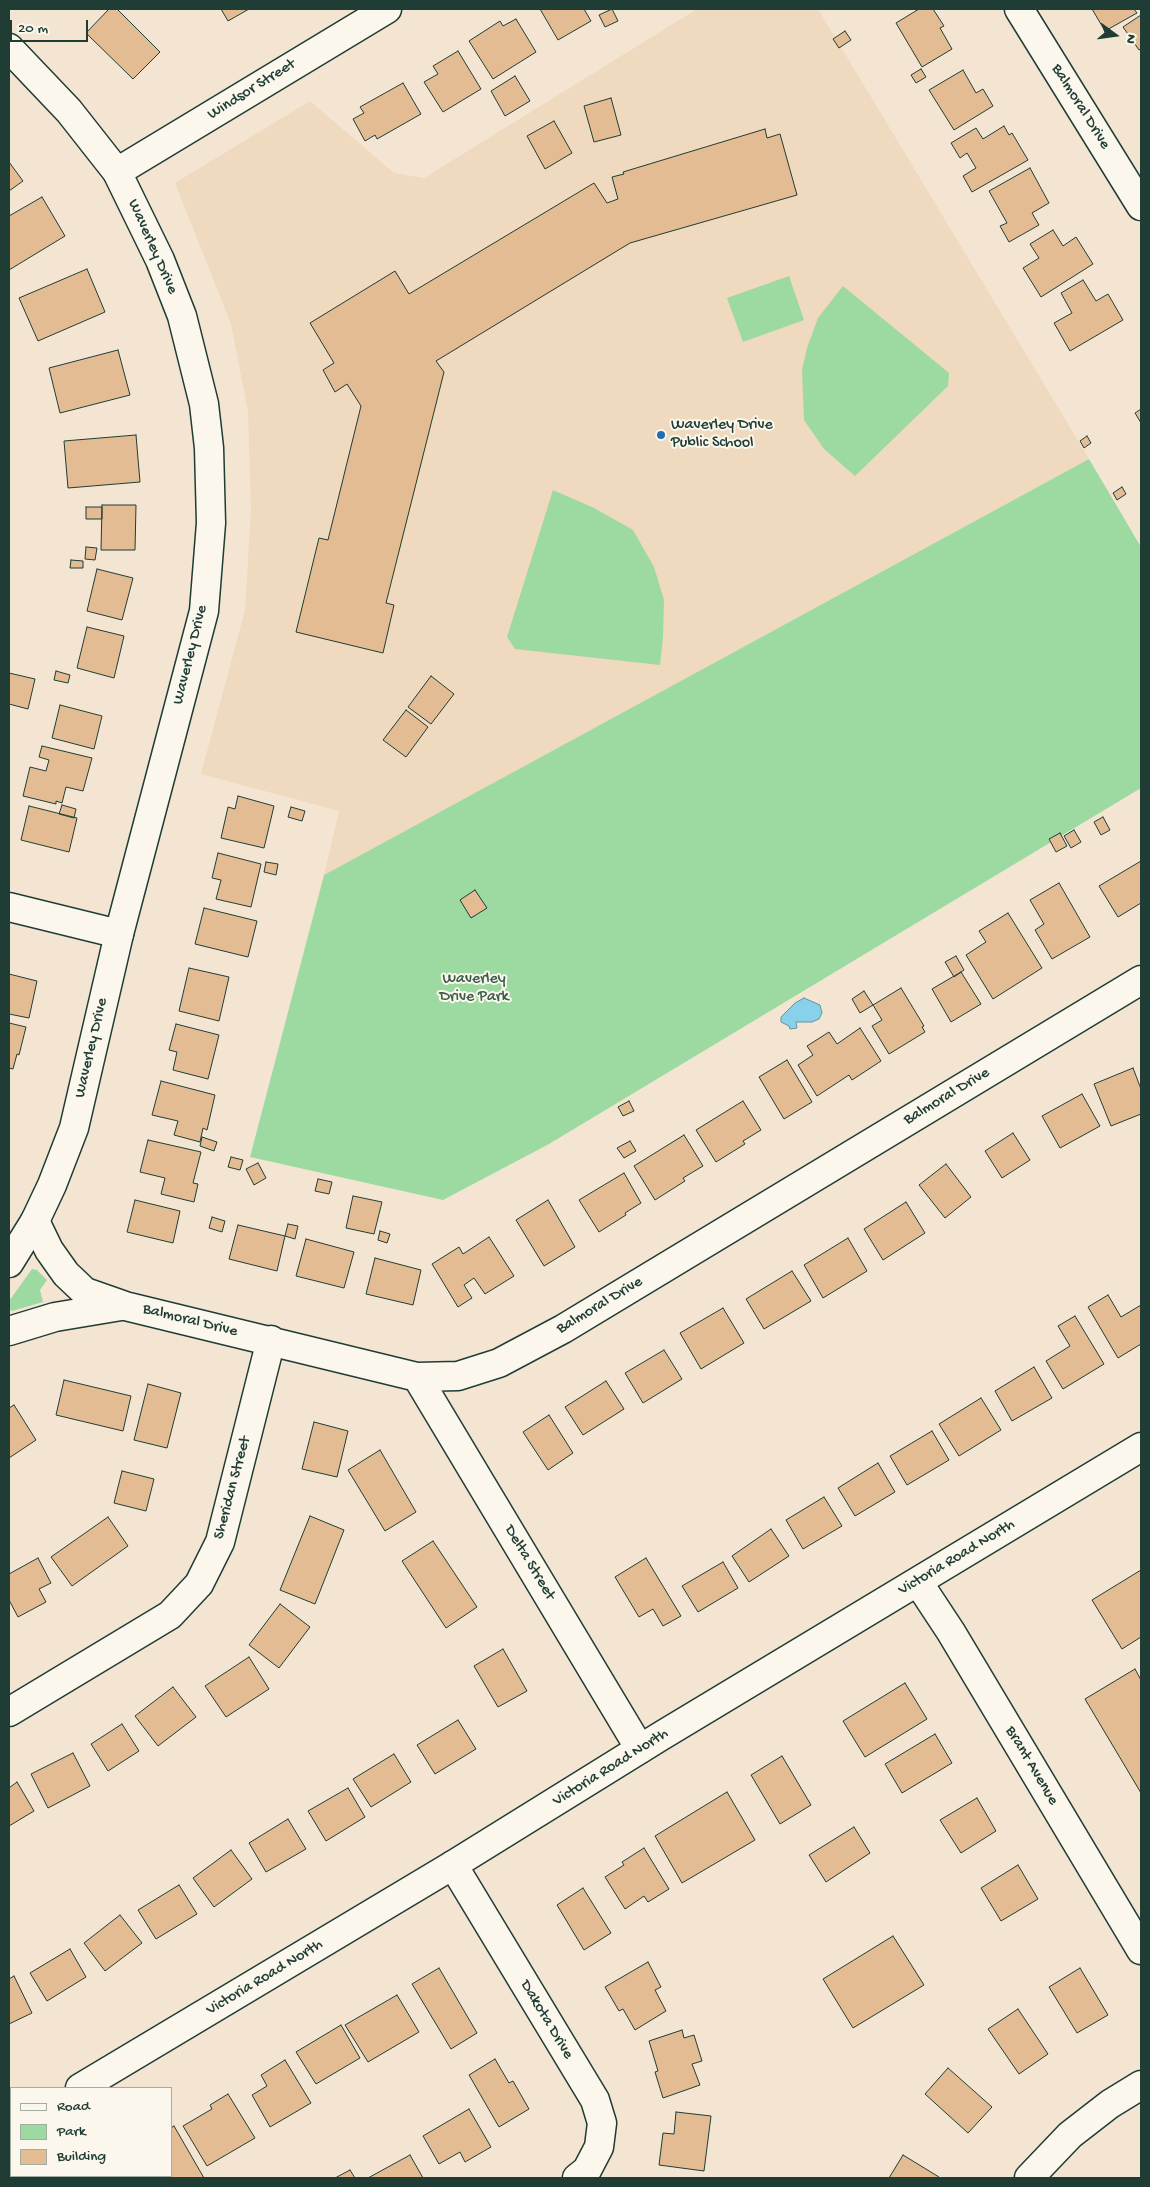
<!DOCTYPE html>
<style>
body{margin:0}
#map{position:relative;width:1150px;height:2187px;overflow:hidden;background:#f4e5d2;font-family:"Gochi Hand",sans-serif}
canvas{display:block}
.frame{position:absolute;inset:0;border:10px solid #1f3d34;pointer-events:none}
.legend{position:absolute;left:10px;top:2087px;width:162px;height:90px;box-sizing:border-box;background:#fbf7ec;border:1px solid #a3ada2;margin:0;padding:6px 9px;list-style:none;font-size:15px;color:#1f3d34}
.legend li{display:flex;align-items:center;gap:10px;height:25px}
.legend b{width:25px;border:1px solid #a3ada2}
.north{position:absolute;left:1090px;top:10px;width:50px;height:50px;-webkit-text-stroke:4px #fbf7ec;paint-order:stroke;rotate:104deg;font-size:14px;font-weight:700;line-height:20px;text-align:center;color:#1f3d34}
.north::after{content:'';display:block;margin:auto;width:18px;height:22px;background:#1f3d34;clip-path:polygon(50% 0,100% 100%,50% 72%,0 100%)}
.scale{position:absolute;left:10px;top:20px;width:78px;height:22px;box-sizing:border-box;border:2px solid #1f3d34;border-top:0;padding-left:6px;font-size:15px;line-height:18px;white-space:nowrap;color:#1f3d34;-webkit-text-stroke:4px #fbf7ec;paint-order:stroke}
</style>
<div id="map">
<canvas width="1150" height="2187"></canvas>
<div class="frame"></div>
<ul class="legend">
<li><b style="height:6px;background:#fbf7ec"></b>Road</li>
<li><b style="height:14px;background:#9ddaa1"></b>Park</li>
<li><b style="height:14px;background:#e4bc94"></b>Building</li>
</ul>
<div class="north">N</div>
<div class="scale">20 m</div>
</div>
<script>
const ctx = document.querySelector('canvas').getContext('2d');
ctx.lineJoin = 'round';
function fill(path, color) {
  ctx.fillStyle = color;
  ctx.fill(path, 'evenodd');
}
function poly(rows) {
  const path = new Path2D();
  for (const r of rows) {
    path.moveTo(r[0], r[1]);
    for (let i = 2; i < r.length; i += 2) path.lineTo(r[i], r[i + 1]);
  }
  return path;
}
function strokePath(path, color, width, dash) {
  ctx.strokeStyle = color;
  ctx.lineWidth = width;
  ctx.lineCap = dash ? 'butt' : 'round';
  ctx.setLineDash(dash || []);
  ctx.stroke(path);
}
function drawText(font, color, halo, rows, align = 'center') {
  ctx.font = font + ' "Gochi Hand",sans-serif';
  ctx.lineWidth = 4;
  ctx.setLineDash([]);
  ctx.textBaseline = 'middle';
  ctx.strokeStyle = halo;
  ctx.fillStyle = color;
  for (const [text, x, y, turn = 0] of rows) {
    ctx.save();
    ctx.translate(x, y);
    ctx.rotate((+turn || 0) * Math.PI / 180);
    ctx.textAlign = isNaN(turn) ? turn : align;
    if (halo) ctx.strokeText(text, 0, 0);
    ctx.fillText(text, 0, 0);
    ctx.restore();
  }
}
fill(poly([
 [697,9,818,9,1089,459,324,875,339,811,201,774,245,610,251,510,248,411,231,324,175,183,310,101,394,173,424,178]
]), '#efd9bf');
fill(poly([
 [789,276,804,320,743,342,727,298],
 [843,286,949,373,948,386,855,476,824,449,804,420,802,370,807,348,818,318],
 [1089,459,1141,547,1141,788,549,1144,443,1200,250,1157,324,875],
 [553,490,594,508,633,530,654,567,664,600,663,637,660,665,515,649,507,637],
 [32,1269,37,1270,47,1280,40,1290,43,1302,12,1311,9,1309,9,1301]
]), '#9ddaa1');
const water = poly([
 [804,998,820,1005,822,1013,819,1019,812,1022,796,1022,797,1028,790,1029,789,1026,781,1022,781,1017,795,1003,804,998]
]);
fill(water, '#89d0eb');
strokePath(water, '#5f95a2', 1);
const building = poly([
 [109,9,117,9,160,52,133,79,86,33,109,9],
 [221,9,249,9,228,21,221,9],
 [540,9,584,9,591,21,558,40,540,9],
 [612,9,618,21,605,27,599,15,612,9],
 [919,9,933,9,944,26,940,28,952,49,922,67,896,23,919,9],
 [1092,9,1134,9,1137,13,1105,31,1092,9],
 [1141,15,1141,49,1139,50,1123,27,1141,15],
 [516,19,536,52,493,79,469,41,500,21,503,26,516,19],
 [845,31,851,40,839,48,833,39,845,31],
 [458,51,481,89,443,112,424,82,438,74,433,66,458,51],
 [921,69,926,77,916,83,911,75,921,69],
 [963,70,976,93,983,89,993,106,954,130,929,90,963,70],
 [515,76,530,101,505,116,491,91,515,76],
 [403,83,421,114,377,139,375,135,365,141,353,119,364,113,360,107,403,83],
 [611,98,621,135,594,142,584,106,611,98],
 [554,121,572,153,545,169,527,136,554,121],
 [1004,126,1009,135,1012,133,1028,160,972,192,963,176,976,168,967,153,960,158,951,143,976,128,983,139,1004,126],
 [765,129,767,138,780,134,797,195,630,243,436,361,444,372,386,603,394,605,383,653,296,632,319,538,328,540,361,406,347,384,335,392,323,370,334,363,310,323,395,271,409,294,594,183,607,203,618,199,612,177,624,174,623,172,765,129],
 [9,162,23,181,9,191,9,162],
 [1030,168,1049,203,1032,213,1039,225,1009,242,1000,226,1007,223,989,191,1030,168],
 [42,197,65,236,9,270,9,216,42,197],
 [1053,230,1063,246,1076,237,1093,264,1041,297,1023,268,1039,258,1030,244,1053,230],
 [87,269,105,312,38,341,19,298,87,269],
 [1083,280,1096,301,1108,294,1123,320,1070,351,1054,323,1072,313,1061,293,1083,280],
 [118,350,130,395,60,413,49,368,118,350],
 [1141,409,1141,423,1135,413,1141,409],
 [136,435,140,482,68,488,64,441,136,435],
 [1087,436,1091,443,1084,448,1080,441,1087,436],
 [1122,487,1126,494,1117,500,1113,493,1122,487],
 [102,505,136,505,135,550,101,550,102,505],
 [86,507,102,507,102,519,86,519,86,507],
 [86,547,97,548,95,560,85,559,86,547],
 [71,560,83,561,83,568,70,568,71,560],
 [97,569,133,578,122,620,87,611,97,569],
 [87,627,124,636,114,678,77,668,87,627],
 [56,671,70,675,68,683,54,680,56,671],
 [9,673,35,679,28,709,9,704,9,673],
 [431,676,454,694,431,724,408,707,431,676],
 [60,705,102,716,94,749,52,738,60,705],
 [406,710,428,727,406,757,383,740,406,710],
 [42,746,92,758,83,791,66,787,62,803,56,801,56,804,23,796,30,767,46,771,49,760,39,757,42,746],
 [238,796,274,806,264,848,221,838,228,807,235,809,238,796],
 [62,805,76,809,74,818,59,814,62,805],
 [29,806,77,818,69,852,21,840,29,806],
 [291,807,305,811,302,821,288,817,291,807],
 [1103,817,1110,830,1101,835,1094,822,1103,817],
 [1074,830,1081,842,1071,848,1064,836,1074,830],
 [1060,833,1067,846,1056,852,1049,839,1060,833],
 [218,853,261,864,251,907,216,899,221,880,212,878,218,853],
 [1141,861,1141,903,1118,917,1099,886,1141,861],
 [266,862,278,864,276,875,264,872,266,862],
 [1059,883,1090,937,1052,959,1035,930,1044,924,1030,900,1059,883],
 [475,890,487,908,471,918,460,900,475,890],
 [204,908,257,921,248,957,195,944,204,908],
 [1008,913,1042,968,993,999,966,955,986,942,979,931,1008,913],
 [956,956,964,970,954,977,945,962,956,956],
 [189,968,229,977,219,1021,179,1011,189,968],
 [961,972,981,1004,951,1022,932,989,961,972],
 [9,974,37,981,29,1018,9,1014,9,974],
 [901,988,924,1026,922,1027,925,1032,889,1054,872,1026,882,1020,873,1005,901,988],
 [864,991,873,1005,860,1013,852,999,864,991],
 [9,1023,26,1027,19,1055,17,1054,13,1069,9,1068,9,1023],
 [176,1024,219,1035,208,1079,173,1070,177,1052,169,1050,176,1024],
 [860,1028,881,1061,852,1080,849,1075,817,1096,798,1065,813,1055,807,1046,829,1032,837,1044,860,1028],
 [787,1060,812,1102,784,1119,759,1077,787,1060],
 [1133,1068,1141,1089,1141,1114,1111,1126,1094,1084,1133,1068],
 [161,1081,215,1095,207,1130,203,1128,200,1142,174,1135,178,1121,152,1115,161,1081],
 [1082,1094,1100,1126,1060,1148,1042,1116,1082,1094],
 [629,1101,634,1111,623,1116,618,1107,629,1101],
 [743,1101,761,1130,743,1141,745,1144,716,1162,696,1130,743,1101],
 [1013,1133,1030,1160,1002,1178,985,1151,1013,1133],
 [684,1135,703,1166,683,1178,685,1181,655,1200,634,1166,684,1135],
 [202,1137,217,1142,214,1151,200,1146,202,1137],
 [148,1140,201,1152,193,1183,198,1184,194,1202,161,1194,165,1178,140,1172,148,1140],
 [630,1141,636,1151,624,1158,617,1148,630,1141],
 [231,1157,243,1160,240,1170,228,1167,231,1157],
 [258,1163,266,1178,254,1185,246,1169,258,1163],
 [946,1164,971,1197,945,1218,919,1185,946,1164],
 [624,1173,641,1203,625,1213,626,1215,599,1232,579,1200,624,1173],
 [318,1179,332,1182,329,1194,315,1191,318,1179],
 [353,1196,382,1202,374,1234,346,1228,353,1196],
 [135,1200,180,1211,173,1243,127,1232,135,1200],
 [548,1200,575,1247,544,1266,516,1220,548,1200],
 [906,1202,925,1233,883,1260,864,1229,906,1202],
 [212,1217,225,1221,222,1232,209,1228,212,1217],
 [288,1224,298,1226,295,1239,285,1236,288,1224],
 [238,1225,285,1236,277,1271,229,1259,238,1225],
 [380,1231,390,1234,387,1243,378,1240,380,1231],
 [489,1237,514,1276,485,1294,474,1278,464,1285,472,1298,458,1307,432,1264,459,1247,463,1254,489,1237],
 [848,1238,867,1271,823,1298,804,1265,848,1238],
 [306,1239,354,1252,344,1288,296,1276,306,1239],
 [375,1258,421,1270,413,1305,366,1294,375,1258],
 [792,1271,811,1301,764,1329,746,1299,792,1271],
 [1108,1295,1121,1317,1141,1305,1141,1344,1118,1358,1088,1307,1108,1295],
 [723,1308,744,1343,701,1369,680,1333,723,1308],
 [1075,1316,1104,1364,1063,1389,1046,1361,1070,1346,1058,1326,1075,1316],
 [664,1350,682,1379,643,1403,625,1373,664,1350],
 [1034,1367,1052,1398,1012,1421,995,1391,1034,1367],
 [64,1380,131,1396,123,1431,56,1415,64,1380],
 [606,1381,624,1409,583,1435,565,1407,606,1381],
 [148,1384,181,1393,167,1448,134,1440,148,1384],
 [981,1398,1001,1430,959,1456,939,1424,981,1398],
 [14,1405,36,1440,9,1458,9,1408,14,1405],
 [549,1415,573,1453,548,1470,523,1432,549,1415],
 [314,1422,348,1431,337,1477,302,1469,314,1422],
 [932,1431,949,1460,907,1485,890,1456,932,1431],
 [380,1450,416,1512,385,1531,348,1470,380,1450],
 [878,1463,895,1492,855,1516,838,1488,878,1463],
 [122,1471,154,1479,146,1511,114,1503,122,1471],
 [824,1497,842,1526,803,1549,786,1520,824,1497],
 [310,1516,344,1530,315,1604,280,1590,310,1516],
 [108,1517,128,1546,72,1586,51,1557,108,1517],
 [771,1529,789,1556,749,1582,732,1556,771,1529],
 [433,1541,477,1607,446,1628,402,1561,433,1541],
 [38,1558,51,1583,39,1589,46,1602,18,1617,9,1600,9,1574,38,1558],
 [646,1558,681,1616,663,1626,653,1609,639,1617,615,1577,646,1558],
 [723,1562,738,1588,698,1612,682,1586,723,1562],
 [1141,1570,1141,1637,1122,1649,1092,1600,1141,1570],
 [280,1604,310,1627,279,1668,249,1645,280,1604],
 [503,1649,527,1691,498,1707,474,1666,503,1649],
 [249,1657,269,1689,226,1717,205,1686,249,1657],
 [1135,1669,1141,1680,1141,1793,1085,1699,1135,1669],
 [905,1683,927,1719,865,1757,843,1721,905,1683],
 [173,1687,196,1717,158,1746,135,1716,173,1687],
 [458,1720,476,1749,435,1774,417,1745,458,1720],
 [122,1724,139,1751,108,1771,91,1744,122,1724],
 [935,1734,952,1763,902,1793,885,1764,935,1734],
 [73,1753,90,1786,48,1808,31,1774,73,1753],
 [394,1754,411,1782,371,1807,353,1779,394,1754],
 [782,1756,811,1805,780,1824,751,1775,782,1756],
 [17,1782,34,1811,9,1826,9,1788,17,1782],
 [348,1788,365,1817,326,1841,308,1811,348,1788],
 [727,1792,755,1840,682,1883,655,1836,727,1792],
 [977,1798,996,1831,961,1853,940,1820,977,1798],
 [288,1819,306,1849,266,1872,249,1843,288,1819],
 [854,1827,870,1853,826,1882,809,1855,854,1827],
 [644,1848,669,1889,648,1902,644,1896,625,1909,605,1877,624,1865,622,1862,644,1848],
 [231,1850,252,1879,214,1907,193,1878,231,1850],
 [1018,1865,1038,1899,1001,1921,981,1888,1018,1865],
 [179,1885,197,1914,156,1939,138,1910,179,1885],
 [583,1888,611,1933,584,1950,557,1905,583,1888],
 [120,1915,142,1943,105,1971,84,1943,120,1915],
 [893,1936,924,1985,853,2028,823,1979,893,1936],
 [70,1949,86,1977,47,2001,30,1973,70,1949],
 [648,1962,661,1987,655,1990,666,2011,635,2030,623,2009,619,2011,605,1987,648,1962],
 [439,1968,477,2033,451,2049,412,1984,439,1968],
 [1080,1968,1108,2015,1077,2033,1049,1987,1080,1968],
 [14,1976,32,2013,9,2024,9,1979,14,1976],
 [397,1995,419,2032,368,2062,345,2025,397,1995],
 [1018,2009,1048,2054,1019,2074,988,2029,1018,2009],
 [341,2025,360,2058,316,2084,296,2052,341,2025],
 [682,2030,684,2038,694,2035,702,2061,692,2064,700,2085,663,2098,655,2072,658,2071,649,2041,682,2030],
 [495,2059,509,2083,513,2081,529,2109,499,2127,469,2075,495,2059],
 [285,2060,311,2103,270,2127,252,2095,267,2086,261,2075,285,2060],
 [948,2068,992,2107,968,2133,925,2094,948,2068],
 [228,2094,255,2138,207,2166,183,2126,212,2109,210,2105,228,2094],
 [469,2109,491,2147,465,2162,460,2152,439,2164,423,2136,469,2109],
 [676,2112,711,2116,704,2171,659,2165,663,2133,674,2134,676,2112],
 [174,2126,204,2178,138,2178,136,2176,171,2176,171,2128,174,2126],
 [410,2155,423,2178,368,2178,410,2155],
 [903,2155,939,2177,939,2178,889,2178,903,2155],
 [350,2170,355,2178,335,2178,350,2170],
 [96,2176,127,2176,128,2178,92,2178,96,2176]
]);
fill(building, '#e4bc94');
strokePath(building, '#1f3d34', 1);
const minor = poly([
 [1019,9,1141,206],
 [117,172,387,9],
 [9,907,119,934],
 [35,1221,49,1250,66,1274,85,1292,125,1306,417,1377,458,1376,499,1363,563,1329,1141,980],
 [9,1331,55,1317,121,1306],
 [417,1377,640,1749],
 [918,1582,951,1632,1141,1950],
 [9,1712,170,1615,199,1584,220,1542,271,1340],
 [453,1865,595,2100,602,2123,599,2147,587,2170,577,2178],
 [1029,2178,1070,2135,1110,2104,1141,2085]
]);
const tertiary = poly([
 [9,48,69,111,117,172,160,260,182,316,204,404,209,448,211,523,204,611,119,934,74,1128,52,1185,35,1221,9,1263]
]);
const secondary = poly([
 [80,2088,453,1865,661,1736,1141,1447],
 [9,2131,11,2129]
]);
strokePath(minor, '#1f3d34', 31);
strokePath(tertiary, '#1f3d34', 31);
strokePath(secondary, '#1f3d34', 31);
strokePath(minor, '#fbf7ec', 28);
strokePath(tertiary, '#fbf7ec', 28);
strokePath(secondary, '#fbf7ec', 28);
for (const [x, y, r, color] of [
 [661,435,5,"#1f6fb2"]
]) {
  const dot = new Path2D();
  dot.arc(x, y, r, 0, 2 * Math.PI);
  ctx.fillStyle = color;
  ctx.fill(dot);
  strokePath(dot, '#fbf7ec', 2);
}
drawText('16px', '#1f3d34', '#fbf7ec', [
 ["Windsor Street",252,90,-32],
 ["Balmoral Drive",1080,107,58],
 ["Waverley Drive",152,247,66],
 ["Waverley Drive",191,655,-76],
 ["Waverley Drive",92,1048,-77],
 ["Balmoral Drive",947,1097,-31],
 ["Balmoral Drive",600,1306,-31],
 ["Balmoral Drive",190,1321,14],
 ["Sheridan Street",233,1488,-75],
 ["Victoria Road North",957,1558,-31],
 ["Delta Street",529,1563,59],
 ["Brant Avenue",1031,1766,59],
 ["Victoria Road North",611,1768,-32],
 ["Victoria Road North",265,1978,-31],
 ["Dakota Drive",546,2020,59]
]);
drawText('16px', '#1f3d34', '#fbf7ec', [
 ["Waverley Drive",671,426],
 ["Public School",671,444]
], 'left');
drawText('16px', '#385c4a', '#fbf7ec', [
 ["Waverley",474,980],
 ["Drive Park",474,998]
]);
</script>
